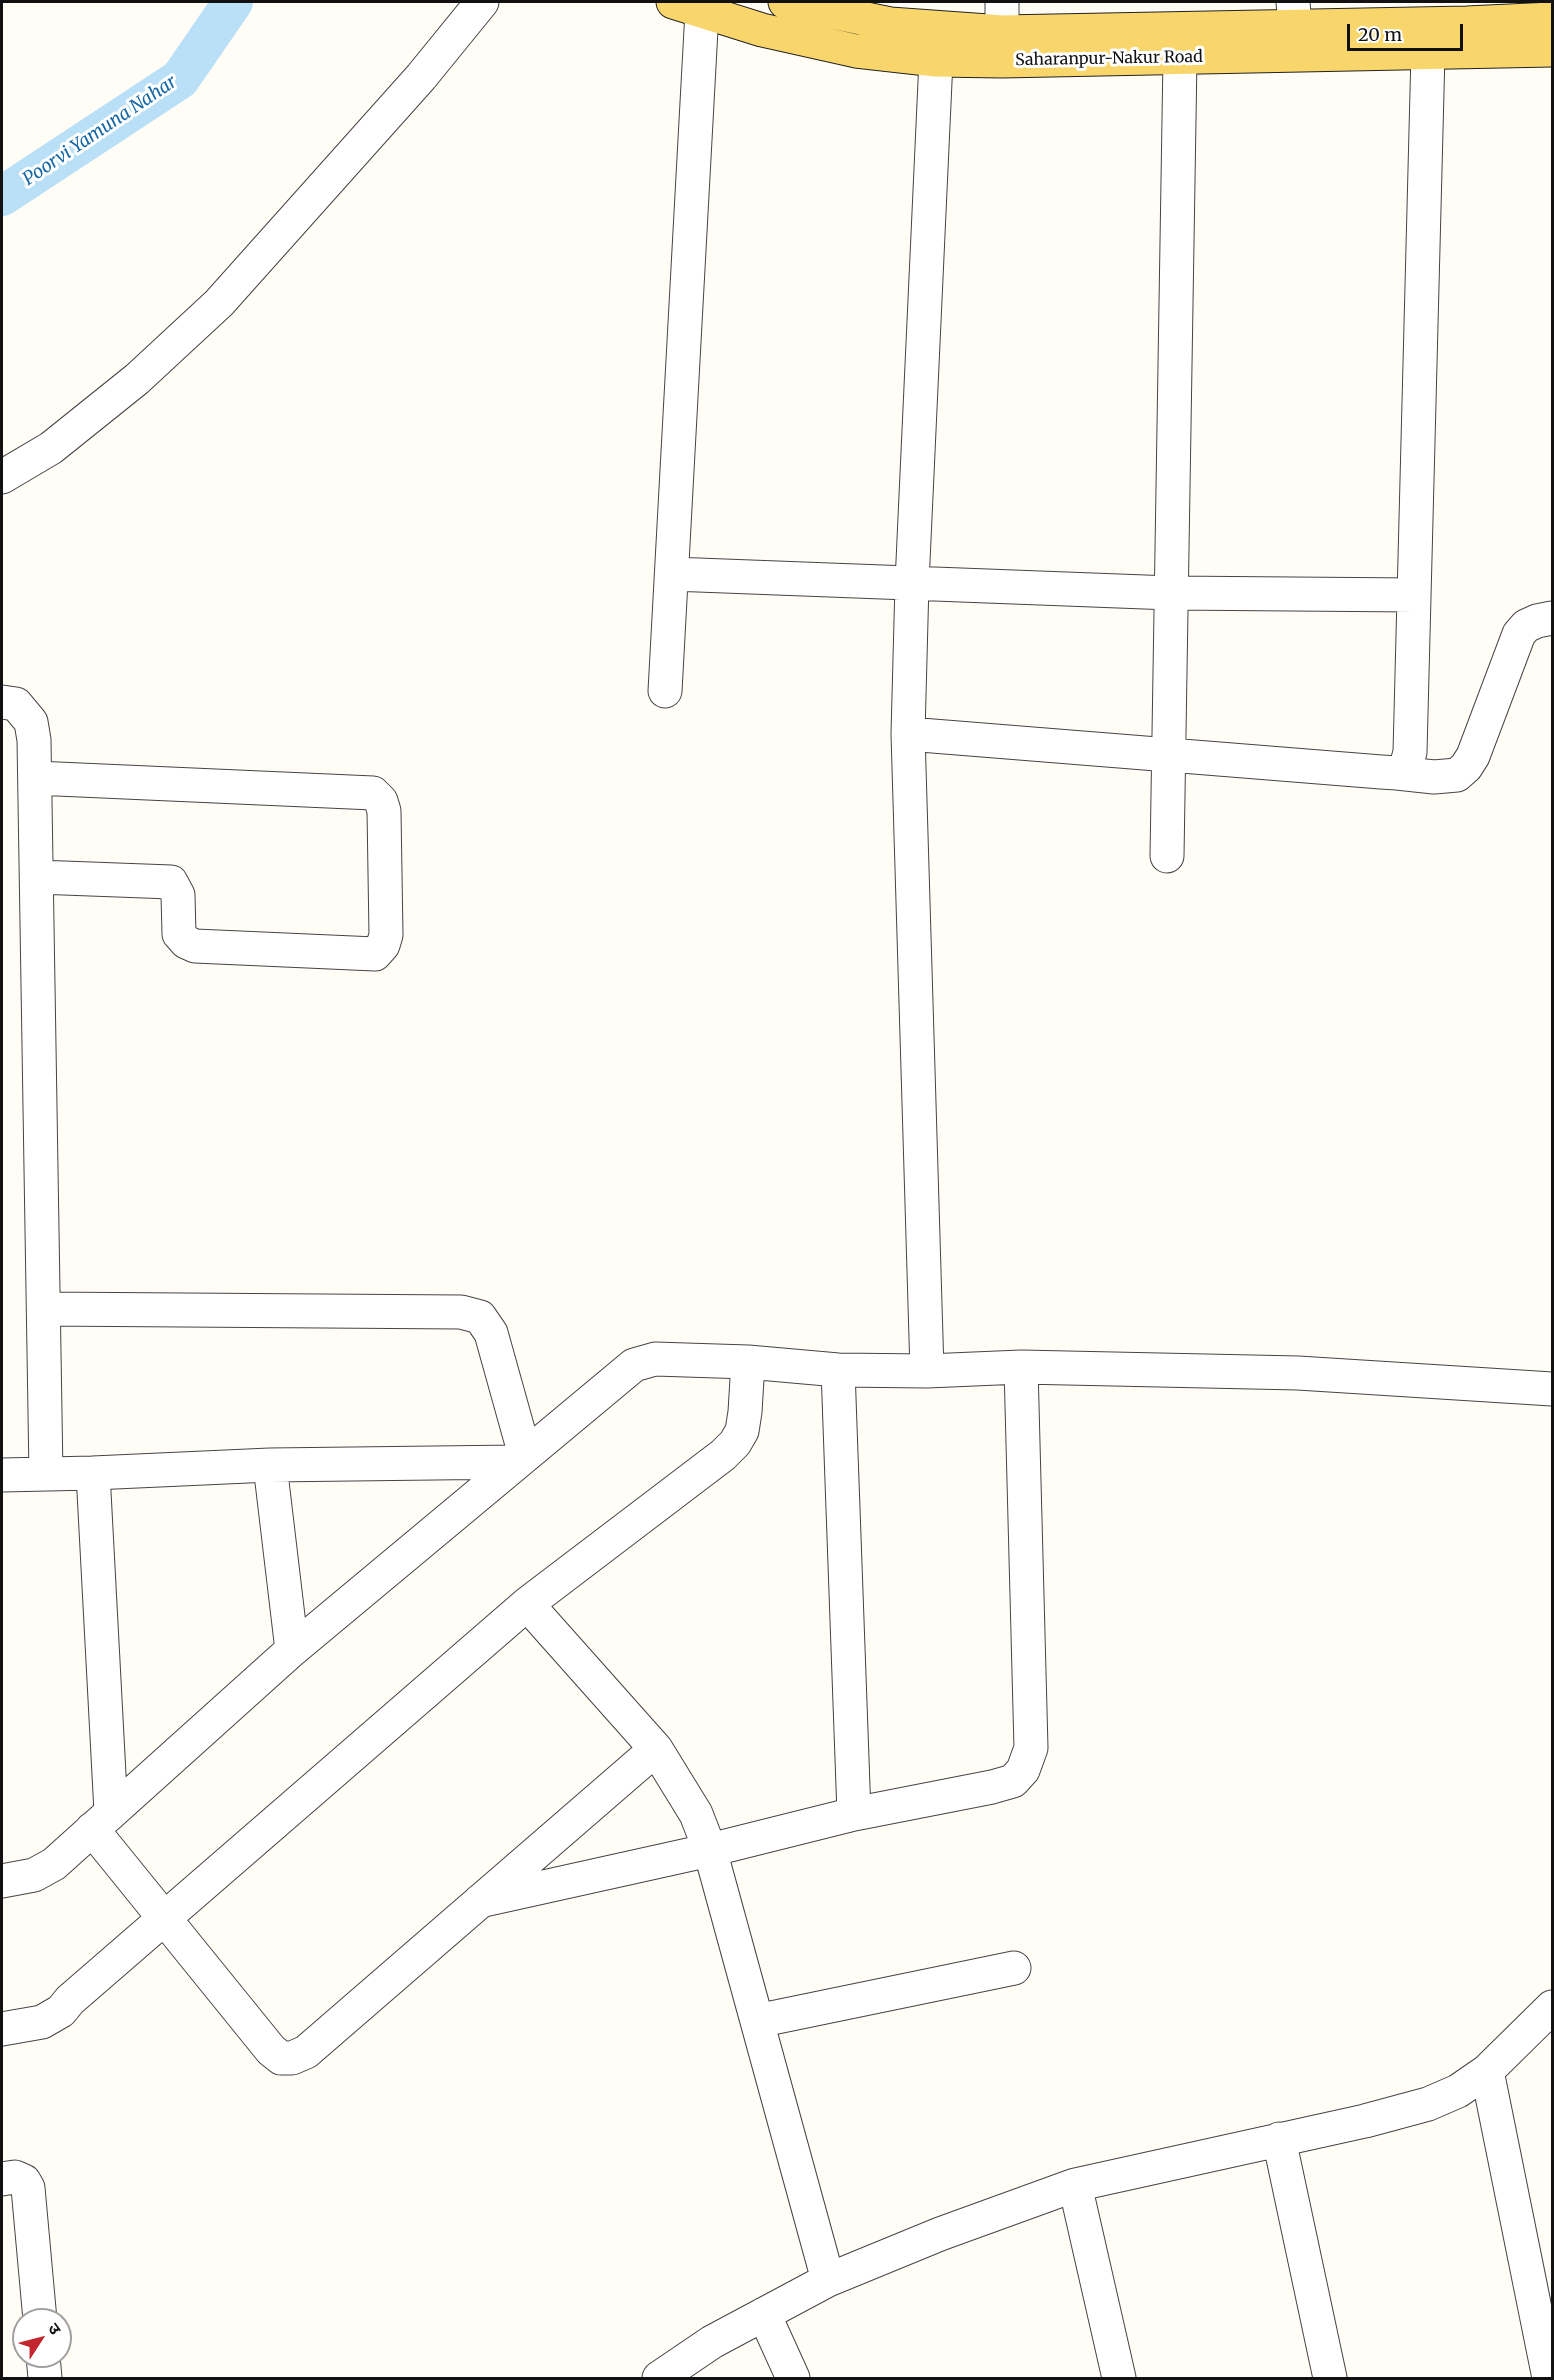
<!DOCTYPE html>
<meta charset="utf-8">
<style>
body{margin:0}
#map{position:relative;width:1554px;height:2380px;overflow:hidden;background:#fffdf5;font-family:Merriweather,"Noto Sans Devanagari",serif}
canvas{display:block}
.frame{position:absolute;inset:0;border:3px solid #111;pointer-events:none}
.north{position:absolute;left:12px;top:2308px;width:60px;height:60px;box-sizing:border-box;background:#fff;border:2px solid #a0a0a0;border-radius:50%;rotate:54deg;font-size:16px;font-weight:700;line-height:24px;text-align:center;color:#111}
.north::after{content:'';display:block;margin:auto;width:21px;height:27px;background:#c4262e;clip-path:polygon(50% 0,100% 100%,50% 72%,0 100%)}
.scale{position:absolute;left:1347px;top:24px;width:116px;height:27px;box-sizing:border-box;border:3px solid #111;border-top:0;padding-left:8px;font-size:18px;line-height:21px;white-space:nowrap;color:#111;-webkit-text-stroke:4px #fff;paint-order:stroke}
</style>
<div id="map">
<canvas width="1554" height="2380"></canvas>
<div class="frame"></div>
<div class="north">उ</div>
<div class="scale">20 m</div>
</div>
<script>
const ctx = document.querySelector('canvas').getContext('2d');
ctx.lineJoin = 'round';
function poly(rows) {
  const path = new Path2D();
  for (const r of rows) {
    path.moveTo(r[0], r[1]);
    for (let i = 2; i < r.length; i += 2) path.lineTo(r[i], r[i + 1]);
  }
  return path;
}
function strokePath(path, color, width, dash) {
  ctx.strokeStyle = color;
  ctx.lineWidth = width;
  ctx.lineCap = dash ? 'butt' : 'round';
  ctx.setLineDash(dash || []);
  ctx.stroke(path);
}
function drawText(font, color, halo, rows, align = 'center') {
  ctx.font = font + ' Merriweather,serif';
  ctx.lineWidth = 6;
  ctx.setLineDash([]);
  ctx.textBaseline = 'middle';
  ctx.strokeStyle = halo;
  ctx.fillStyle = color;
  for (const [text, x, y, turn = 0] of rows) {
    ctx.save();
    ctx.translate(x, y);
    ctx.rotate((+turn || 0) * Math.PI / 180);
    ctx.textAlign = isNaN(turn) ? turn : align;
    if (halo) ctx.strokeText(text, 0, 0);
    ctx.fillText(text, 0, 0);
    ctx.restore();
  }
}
strokePath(poly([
 [2,196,180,79,233,2]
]), '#b9e0f7', 40);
const minor = poly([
 [1293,2,1295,26],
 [1002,32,1002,2],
 [936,60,912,583,908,734,927,1371,1021,1367,1298,1373,1552,1389],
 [2,477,51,448,137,379,219,303,421,77,482,2],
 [672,574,1171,593,1414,595],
 [665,691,702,11],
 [2,702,16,704,31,722,34,740,46,1474],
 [908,734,1381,772,1397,773,1406,767,1410,752,1428,53],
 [1397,773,1434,777,1457,775,1466,767,1473,756,1519,634,1526,626,1537,621,1552,618],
 [35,778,373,793,381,801,384,811,386,935,383,945,375,954,195,946,186,942,179,934,178,895,171,882,37,877],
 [1167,856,1180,58],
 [44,1309,461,1312,480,1317,491,1333,525,1455],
 [838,1370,854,1814],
 [270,1465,516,1462],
 [93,1473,111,1812],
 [2,1475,93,1473,270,1465,292,1650],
 [527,1604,656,1749,696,1814,710,1850,828,2280],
 [92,1829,271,2050,281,2058,292,2058,306,2052,656,1749],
 [2,1881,34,1875,54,1864,292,1650,634,1365,655,1359,748,1362,838,1370,927,1371],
 [480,1901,710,1850,854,1814,992,1787,1013,1781,1023,1770,1031,1748,1021,1367],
 [757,2021,1014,1968],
 [2,2029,42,2022,61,2011,70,2000,527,1604,723,1455,735,1443,742,1431,745,1412,748,1362],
 [1487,2071,1549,2378],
 [1279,2139,1330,2378],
 [2,2179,15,2177,24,2181,28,2188,40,2320],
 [1075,2185,1119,2378],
 [764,2314,793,2378],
 [43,2356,45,2378],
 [659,2378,712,2342,828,2280,940,2234,1075,2185,1365,2121,1428,2104,1458,2091,1487,2071,1552,2007]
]);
const major = poly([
 [673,2,762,30,856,51,936,60,1002,61,1552,50],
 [785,2,890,24,1002,32,1467,23,1552,19]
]);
strokePath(minor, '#444', 35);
strokePath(major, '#222', 35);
strokePath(minor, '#fff', 33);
strokePath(major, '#f9d66b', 33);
drawText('16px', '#111', '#fff', [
 ["Saharanpur-Nakur Road",1109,59,-1]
]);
drawText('italic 18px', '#1768a6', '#fff', [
 ["Poorvi Yamuna Nahar",100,131,-34]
]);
</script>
